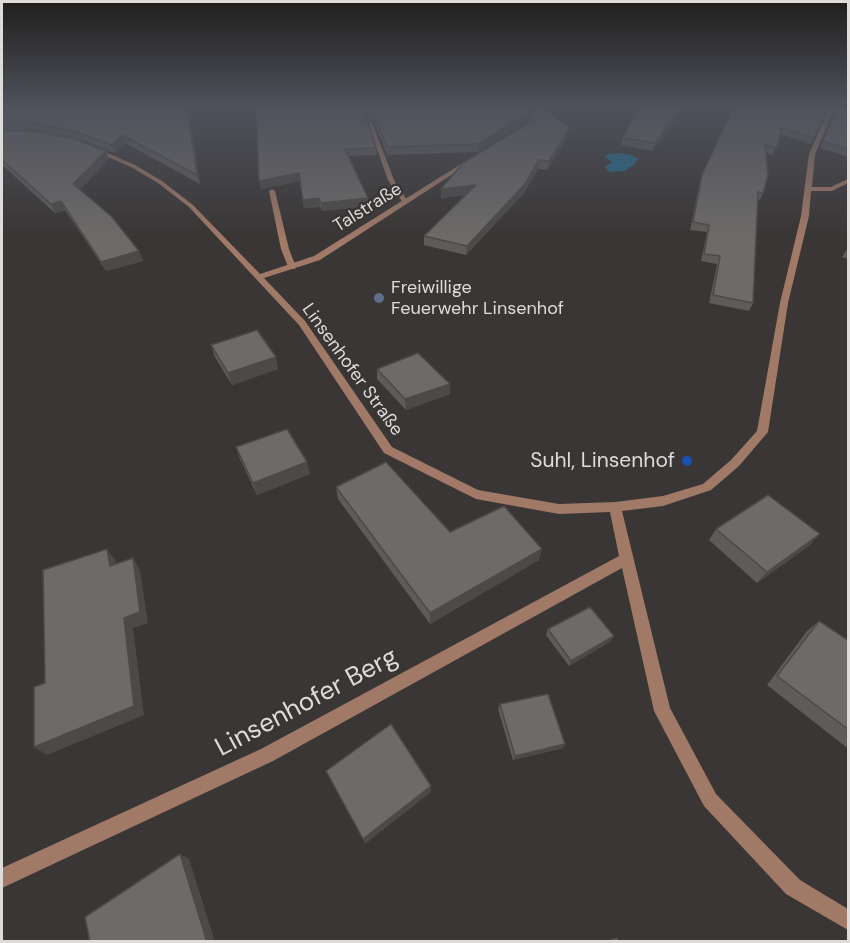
<!DOCTYPE html>
<meta charset="utf-8">
<style>
body{margin:0}
#map{position:relative;width:850px;height:943px;overflow:hidden;background:#3a3635;font-family:"DM Sans",sans-serif}
canvas{display:block}
.frame{position:absolute;inset:0;border:3px solid #dedcdb;pointer-events:none}
</style>
<div id="map">
<canvas width="850" height="943"></canvas>
<div class="frame"></div>
</div>
<script>
const ctx = document.querySelector('canvas').getContext('2d');
ctx.lineJoin = 'round';
function fill(path, color) {
  ctx.fillStyle = color;
  ctx.fill(path, 'evenodd');
}
function poly(rows) {
  const path = new Path2D();
  for (const r of rows) {
    path.moveTo(r[0], r[1]);
    for (let i = 2; i < r.length; i += 2) path.lineTo(r[i], r[i + 1]);
  }
  return path;
}
function strokePath(path, color, width, dash) {
  ctx.strokeStyle = color;
  ctx.lineWidth = width;
  ctx.lineCap = dash ? 'butt' : 'round';
  ctx.setLineDash(dash || []);
  ctx.stroke(path);
}
function drawText(font, color, halo, rows, align = 'center') {
  ctx.font = font + ' "DM Sans",sans-serif';
  ctx.lineWidth = 5;
  ctx.setLineDash([]);
  ctx.textBaseline = 'middle';
  ctx.strokeStyle = halo;
  ctx.fillStyle = color;
  for (const [text, x, y, turn = 0] of rows) {
    ctx.save();
    ctx.translate(x, y);
    ctx.rotate((+turn || 0) * Math.PI / 180);
    ctx.textAlign = isNaN(turn) ? turn : align;
    if (halo) ctx.strokeText(text, 0, 0);
    ctx.fillText(text, 0, 0);
    ctx.restore();
  }
}
fill(poly([
 [618,153,631,155,638,158,634,165,624,171,610,172,605,167,612,162,605,157,608,154]
]), '#186e97');
fill(poly([
 [367,121,372,122,394,180,408,202,407,203,403,203,388,180,367,121],
 [272,189,275,191,289,249,296,267,295,269,289,269,281,249,269,191,272,189]
]), '#a07967');
fill(poly([
 [541,106,546,106,529,127,519,133,515,133,515,131,525,125,541,106],
 [830,106,836,106,815,154,812,187,831,187,848,179,848,183,832,191,811,191,809,216,788,303,768,432,739,466,711,490,663,506,622,511,670,708,716,794,800,880,848,909,848,930,786,894,704,806,654,711,622,568,273,761,2,888,2,868,261,749,619,556,610,512,559,514,476,499,384,453,299,325,189,207,158,183,131,167,92,150,92,148,96,148,135,165,162,181,193,205,260,274,314,256,469,159,473,159,473,161,320,260,264,278,305,321,392,447,478,490,559,504,615,502,663,496,703,484,731,460,757,431,780,303,801,216,809,154,830,106]
]), '#a07967');
fill(poly([
 [2,106,188,106,200,184,125,143,115,153,84,141,39,131,2,130],
 [256,106,535,109,524,123,478,152,387,155,374,121,368,120,376,148,377,155,348,156,368,198,368,206,322,211,320,207,304,208,300,181,261,189],
 [639,106,685,106,653,151,621,145,623,138],
 [734,106,829,106,811,144,780,134,773,155,766,152,763,193,760,200,758,199,753,303,749,311,709,303,717,264,701,261,707,232,690,230,700,182,702,175],
 [837,106,849,106,849,157,820,148,837,107],
 [569,128,568,135,547,170,538,169,524,193,466,255,424,245,424,236,465,195,441,198,441,189],
 [2,130,106,151,109,159,80,190,139,251,143,261,106,271,65,210,55,213,2,165],
 [849,246,849,259,842,257],
 [211,345,278,369,232,385,215,357],
 [377,369,450,394,406,410,377,379],
 [236,447,310,474,257,495,240,459],
 [336,487,450,532,539,560,430,624,338,499],
 [716,529,810,545,757,583,709,540],
 [819,621,849,641,849,745,846,747,767,685,807,631],
 [548,629,611,641,569,666,546,635],
 [500,704,565,744,563,748,513,760,498,709],
 [617,938,619,942,608,942,609,940]
]), '#5e5b59');
fill(poly([
 [187,106,188,106,200,184,197,175],
 [533,106,536,106,535,109,524,123,478,152,478,144],
 [682,106,685,106,653,151,655,143],
 [569,128,568,135,547,170,549,161],
 [122,135,125,143,115,153,112,145],
 [106,151,109,159,77,193,73,184],
 [539,160,538,169,524,193,466,255,467,246],
 [299,173,301,181,261,189,259,181],
 [476,185,475,194,441,198,441,189],
 [319,198,320,207,304,208,303,200],
 [368,198,368,206,322,211,321,203],
 [61,201,65,210,55,213,51,204],
 [139,251,143,261,106,271,101,262],
 [276,357,278,369,232,385,228,373],
 [450,384,450,394,406,410,405,399],
 [307,462,310,474,257,495,253,483],
 [820,534,810,545,757,583,767,572],
 [107,549,115,560,118,578,110,566],
 [542,549,539,560,430,624,430,613],
 [133,558,140,570,148,623,133,628,144,715,47,755,34,747,124,618],
 [614,636,611,641,569,666,571,661],
 [565,744,563,748,513,760,515,756],
 [431,786,431,792,365,844,363,839],
 [180,854,189,859,215,942,207,942]
]), '#4c4a49');
const building = poly([
 [2,106,187,106,197,175,122,135,112,145,80,133,36,123,2,122,2,106],
 [256,106,533,106,524,116,478,144,387,147,374,114,365,112,376,148,345,149,368,198,321,203,319,198,303,200,299,173,259,181,256,106],
 [639,106,682,106,655,143,623,138,639,106],
 [734,106,829,106,814,138,782,128,776,148,765,144,768,175,763,193,758,192,753,303,713,295,720,256,704,254,709,225,693,222,702,175,734,106],
 [838,106,849,106,849,149,823,141,838,106],
 [543,107,569,128,549,161,539,160,525,184,467,246,424,236,476,185,441,189,463,163,531,121,543,107],
 [2,130,35,131,75,139,106,151,73,184,111,216,139,251,101,262,61,201,51,204,2,160,2,130],
 [257,330,276,357,228,373,211,345,257,330],
 [418,353,450,384,405,399,377,369,418,353],
 [287,429,307,462,253,483,236,447,287,429],
 [386,462,450,532,504,506,542,549,430,613,336,487,386,462],
 [768,495,820,534,767,572,716,529,768,495],
 [107,549,110,566,133,558,140,612,124,618,134,706,34,747,34,687,45,683,43,570,107,549],
 [590,607,614,636,571,661,548,629,590,607],
 [819,621,849,641,849,730,777,676,819,621],
 [548,694,565,744,515,756,500,704,548,694],
 [391,724,431,786,363,839,326,771,391,724],
 [180,854,207,942,90,942,85,917,180,854]
]);
fill(building, '#6d6a68');
strokePath(building, '#4c4a49', 1.5);
const sky = ctx.createLinearGradient(0, 0, 0, 238);
sky.addColorStop(0, '#201e1d');
sky.addColorStop(0.45, '#4f525c');
sky.addColorStop(1, '#4f525c00');
ctx.fillStyle = sky;
ctx.fillRect(0, 0, 850, 238);
for (const [x, y, r, color] of [
 [379,298,6,"#5c6f8a"],
 [687,461,6,"#1a4fb4"]
]) {
  const dot = new Path2D();
  dot.arc(x, y, r, 0, 2 * Math.PI);
  ctx.fillStyle = color;
  ctx.fill(dot);
  strokePath(dot, '#3a3635', 2);
}
drawText('18px', '#dedcdb', '#3a3635', [
 ["Talstraße",368,208,-32],
 ["Linsenhofer Straße",352,370,54]
]);
drawText('18px', '#dedcdb', '#3a3635', [
 ["Freiwillige",391,288],
 ["Feuerwehr Linsenhof",391,309]
], 'left');
drawText('21px', '#dedcdb', '#3a3635', [
 ["Suhl, Linsenhof",675,461]
], 'right');
drawText('26px', '#dedcdb', '#3a3635', [
 ["Linsenhofer Berg",307,703,-28]
]);
</script>
